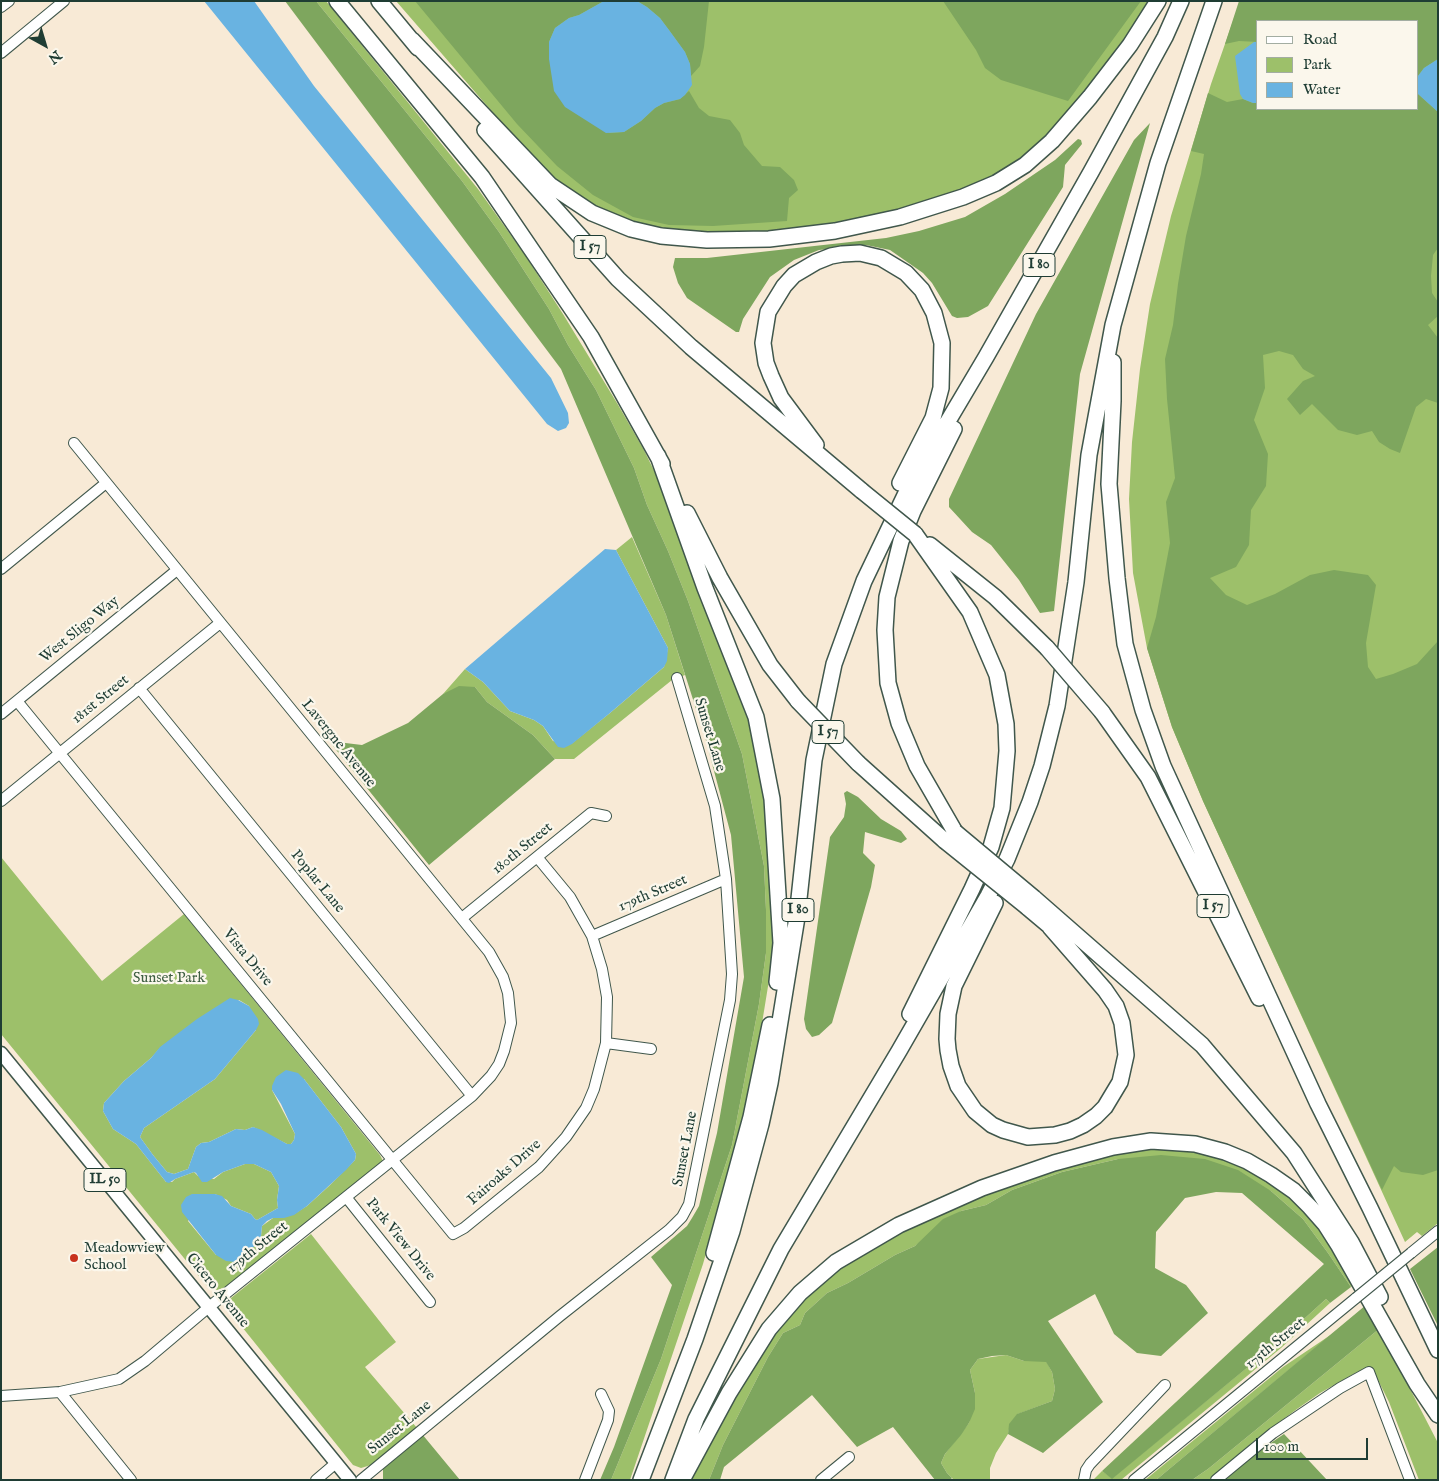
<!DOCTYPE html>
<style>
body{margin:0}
#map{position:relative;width:1439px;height:1481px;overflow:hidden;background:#f8ead6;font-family:"IM FELL English",serif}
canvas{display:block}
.frame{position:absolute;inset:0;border:2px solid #1f3d34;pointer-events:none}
.legend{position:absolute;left:1256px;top:20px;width:162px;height:90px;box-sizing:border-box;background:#fbf7ec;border:1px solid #a3ada2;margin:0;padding:6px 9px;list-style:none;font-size:15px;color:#1f3d34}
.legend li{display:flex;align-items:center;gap:10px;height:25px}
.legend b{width:25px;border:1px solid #a3ada2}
.north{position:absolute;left:20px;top:20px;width:50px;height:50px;-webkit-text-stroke:4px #fbf7ec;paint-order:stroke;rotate:141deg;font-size:14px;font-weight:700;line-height:20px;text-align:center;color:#1f3d34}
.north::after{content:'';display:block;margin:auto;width:18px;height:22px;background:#1f3d34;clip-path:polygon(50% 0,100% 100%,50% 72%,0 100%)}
.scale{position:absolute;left:1256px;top:1438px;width:112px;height:22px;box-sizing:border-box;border:2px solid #1f3d34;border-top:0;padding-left:6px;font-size:15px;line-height:18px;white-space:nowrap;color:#1f3d34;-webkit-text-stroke:4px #fbf7ec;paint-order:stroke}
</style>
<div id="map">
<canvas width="1439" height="1481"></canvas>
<div class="frame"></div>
<ul class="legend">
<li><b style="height:6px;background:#fff"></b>Road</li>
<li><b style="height:14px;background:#9dc06a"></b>Park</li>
<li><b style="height:14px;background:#69b3e1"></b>Water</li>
</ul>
<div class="north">N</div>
<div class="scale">100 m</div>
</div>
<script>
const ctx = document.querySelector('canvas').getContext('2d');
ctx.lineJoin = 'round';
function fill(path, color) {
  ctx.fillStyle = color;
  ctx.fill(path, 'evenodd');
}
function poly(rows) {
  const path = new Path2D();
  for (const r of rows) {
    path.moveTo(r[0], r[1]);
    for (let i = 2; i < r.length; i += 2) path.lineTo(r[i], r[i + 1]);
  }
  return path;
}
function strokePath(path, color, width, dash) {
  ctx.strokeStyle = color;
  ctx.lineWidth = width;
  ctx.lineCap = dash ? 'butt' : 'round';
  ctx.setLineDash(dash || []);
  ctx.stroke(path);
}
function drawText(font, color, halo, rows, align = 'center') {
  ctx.font = font + ' "IM FELL English",serif';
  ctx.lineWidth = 4.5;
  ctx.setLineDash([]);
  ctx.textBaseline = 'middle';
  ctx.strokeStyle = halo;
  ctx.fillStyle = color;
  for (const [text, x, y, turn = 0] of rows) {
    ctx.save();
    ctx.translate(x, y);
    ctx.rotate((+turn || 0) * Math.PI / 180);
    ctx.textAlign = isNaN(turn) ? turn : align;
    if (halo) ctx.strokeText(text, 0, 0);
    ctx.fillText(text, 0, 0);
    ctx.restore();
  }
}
fill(poly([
 [316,1,326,1,478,189,525,255,563,314,617,403,644,450,659,481,697,575,722,637,762,759,775,921,771,968,757,1054,739,1137,703,1264,630,1480,611,1480,661,1359,732,1145,759,1004,766,953,766,910,764,866,742,754,688,601,668,551,647,505,634,468,596,390,568,345,549,309,499,232,462,181],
 [396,1,1153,1,1102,74,1044,142,1010,169,969,188,922,206,819,228,743,234,683,234,642,226,608,214,555,181,528,153],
 [1240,1,1438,1,1438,1223,1422,1236,1417,1232,1405,1242,1203,801,1172,727,1147,648,1133,573,1129,499,1132,442,1140,369,1150,304,1171,216,1211,84],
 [1258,21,1418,21,1418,109,1258,109],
 [632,537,666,615,685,675,672,680,574,759,555,759,533,735,487,702,475,687,443,694,465,669,483,682,510,711,534,720,543,726,553,741,571,744,610,713,664,667,668,648,616,550],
 [1,857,102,981,184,914,380,1155,383,1161,223,1289,217,1290,206,1285,1,1034],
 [239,1000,249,1006,256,1030,215,1079,144,1128,140,1137,153,1155,167,1172,174,1174,188,1169,196,1147,201,1143,209,1142,236,1129,245,1130,253,1127,287,1144,291,1144,294,1140,295,1134,272,1090,304,1079,341,1127,356,1154,355,1160,329,1186,307,1206,294,1214,273,1218,262,1226,261,1236,257,1244,216,1255,188,1221,206,1195,215,1194,227,1200,231,1206,251,1214,255,1219,257,1220,278,1208,277,1200,279,1186,271,1172,254,1164,245,1164,223,1172,214,1179,198,1176,194,1172,175,1179,172,1182,166,1182,136,1144,113,1129,103,1111,104,1103,124,1081,151,1058,161,1047],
 [1160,1147,1204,1152,1239,1163,1273,1183,1304,1209,1327,1240,1355,1283,1351,1287,1328,1253,1303,1219,1271,1191,1118,1159,1062,1172,1012,1190,986,1205,961,1211,915,1246,895,1255,848,1283,827,1293,805,1313,800,1325,783,1333,768,1357,723,1445,709,1480,690,1480,736,1394,783,1321,811,1290,846,1264,886,1241,961,1204,1086,1160,1130,1149],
 [311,1234,396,1342,365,1367,417,1428,371,1465,361,1468,353,1465,230,1312,228,1302,231,1298],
 [1326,1299,1330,1303,1281,1348,1121,1480,1093,1480,1102,1471,1112,1478,1282,1339],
 [1379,1329,1438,1443,1438,1480,1419,1480,1389,1402,1374,1372,1365,1370,1357,1372,1320,1393,1297,1409,1254,1441,1209,1480,1192,1480,1208,1469],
 [1332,1334,1156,1480,1145,1480,1283,1367],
 [1006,1355,1024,1361,1046,1361,1052,1372,1055,1389,1052,1401,1018,1414,1010,1424,1008,1434,996,1453,990,1468,990,1480,954,1480,947,1473,941,1463,945,1454,969,1423,975,1393,970,1370,978,1359]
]), '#9dc06a');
fill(poly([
 [285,1,316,1,462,181,499,232,549,309,568,345,596,390,634,468,647,505,668,551,688,601,742,754,764,866,766,910,766,953,759,1004,732,1145,661,1359,611,1480,600,1480,614,1447,672,1285,651,1257,687,1226,692,1218,699,1206,717,1133,744,977,731,835,705,737,666,615,561,369],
 [415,1,604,1,579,15,569,18,555,28,549,42,549,59,609,133,624,132,641,121,655,108,664,103,680,99,689,91,699,108,709,116,730,120,740,133,744,145,762,166,780,167,794,180,798,190,789,198,787,221,713,226,669,225,633,217,593,195,557,166,517,124],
 [637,1,709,1,704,47,700,66,691,76,690,64,685,52,669,30,660,18,647,7],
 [943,1,1141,1,1068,101,1001,80,985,68,976,50],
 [1239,1,1438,1,1438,59,1424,68,1418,76,1418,21,1258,21,1258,42,1239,41,1225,44],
 [1208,93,1227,102,1243,99,1253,103,1258,103,1258,109,1418,109,1418,94,1438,112,1438,248,1433,255,1431,276,1432,293,1438,302,1438,316,1428,325,1438,338,1438,403,1426,399,1416,407,1400,453,1390,449,1379,442,1372,431,1357,435,1338,430,1312,404,1300,415,1287,399,1303,381,1315,376,1303,369,1293,355,1279,351,1263,355,1265,388,1254,420,1268,454,1266,486,1251,510,1249,545,1236,567,1210,578,1226,595,1247,605,1275,594,1310,575,1334,570,1368,575,1376,585,1366,643,1368,667,1376,679,1393,674,1417,664,1438,641,1438,1170,1423,1175,1401,1172,1394,1166,1382,1190,1203,801,1172,727,1147,648,1156,617,1170,543,1166,502,1175,478,1167,399,1165,359,1173,325,1178,284,1186,236,1201,174,1204,154,1191,151],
 [1150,123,1080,374,1054,611,1040,613,1019,580,991,545,972,532,949,507,949,499,1036,314,1134,140],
 [1078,139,1081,140,1082,144,1065,165,1063,187,988,306,968,317,957,318,952,316,932,283,923,273,890,250,866,245,819,250,794,260,770,277,743,319,739,332,736,332,687,298,678,283,673,267,675,258,707,258,886,238,919,231,965,217,1005,194,1055,160],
 [459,686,475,687,487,702,533,735,555,759,429,865,329,741,362,745,408,723,443,694],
 [847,791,858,797,881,819,901,831,907,839,901,843,865,832,863,853,875,865,871,887,832,1023,819,1035,812,1037,806,1029,804,1019,830,837,844,817,846,804,844,793],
 [1161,1155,1205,1159,1238,1170,1271,1191,1303,1219,1328,1253,1351,1287,1330,1303,1326,1299,1282,1339,1112,1479,1102,1471,1324,1264,1242,1193,1216,1192,1185,1198,1156,1232,1155,1268,1186,1285,1208,1313,1161,1356,1137,1353,1114,1334,1095,1294,1048,1321,1103,1402,1043,1453,1008,1434,1009,1424,1017,1414,1052,1401,1055,1389,1052,1372,1046,1362,1024,1361,1006,1355,992,1356,978,1359,970,1370,975,1393,975,1409,969,1423,961,1435,945,1454,941,1463,947,1473,952,1478,950,1480,935,1480,893,1427,857,1447,812,1395,724,1467,720,1480,709,1480,723,1445,768,1357,783,1333,800,1325,805,1313,827,1293,848,1283,895,1255,915,1246,943,1219,961,1211,986,1205,1012,1190,1062,1172,1118,1159],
 [1438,1247,1438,1326,1410,1269],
 [1366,1305,1379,1329,1208,1469,1192,1480,1156,1480],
 [422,1434,460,1480,383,1480,383,1467],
 [1284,1434,1327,1480,1224,1480,1262,1449]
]), '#7ea65e');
fill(poly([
 [204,1,254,1,314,86,551,378,568,413,569,423,566,428,558,431,547,424],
 [604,1,637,1,647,7,660,18,669,30,685,52,690,64,692,85,685,95,680,99,664,103,655,108,641,121,624,132,606,133,565,107,554,91,549,59,549,42,555,28,569,18,579,15],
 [1254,42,1258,42,1258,103,1253,103,1243,99,1240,94,1235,56],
 [1438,59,1438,112,1418,94,1418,76,1424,68],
 [605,549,616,550,668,648,667,661,664,667,610,713,572,744,564,748,558,747,543,726,534,720,510,711,483,682,465,669],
 [230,998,238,1000,249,1006,258,1019,259,1024,256,1030,215,1079,144,1128,140,1137,153,1155,167,1172,174,1174,188,1169,196,1147,201,1143,209,1142,236,1129,245,1130,253,1127,262,1130,287,1144,291,1144,294,1140,295,1134,281,1104,272,1090,272,1086,276,1077,286,1070,298,1073,304,1079,341,1127,356,1154,355,1160,346,1170,307,1206,294,1215,284,1218,273,1218,267,1221,262,1226,261,1236,257,1244,235,1262,226,1261,216,1255,182,1212,181,1205,186,1197,192,1194,215,1194,222,1196,231,1206,251,1214,255,1219,257,1220,278,1208,277,1200,279,1186,271,1172,254,1164,245,1164,223,1172,207,1182,202,1182,196,1173,194,1172,175,1179,169,1183,166,1182,136,1144,113,1129,103,1111,104,1103,124,1081,151,1058,160,1047,197,1019]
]), '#69b3e1');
const minor = poly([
 [1,7,9,1],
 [1,53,64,1],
 [1,569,106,483],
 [139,688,472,1096],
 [17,701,453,1234,464,1228,539,1167,566,1137,586,1108,594,1089,606,1043,607,997,602,969,592,936,570,897,537,857],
 [1,714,177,570],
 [1,801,220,623],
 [462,918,591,813,606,816],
 [592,936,726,879],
 [606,1043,651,1049],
 [346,1197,430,1302],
 [1411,1253,1438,1231],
 [60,1392,131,1480],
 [1,1396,60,1392,119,1379,145,1361,209,1307,472,1096,491,1076,499,1064,504,1051,511,1023,508,993,503,977,489,952,74,443],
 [316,1480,336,1463],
 [361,1480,560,1316,669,1230,682,1217,689,1204,730,1000,732,974,726,879,715,806,677,678],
 [585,1480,608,1420,609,1411,601,1394],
 [821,1480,849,1457],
 [1084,1480,1086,1470,1090,1464,1165,1385],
 [1134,1480,1356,1298],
 [1216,1480,1273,1433,1340,1388,1369,1372,1410,1480]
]);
const major = poly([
 [1,1053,350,1480]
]);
const highway = poly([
 [337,1,482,177,591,337,662,464],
 [379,1,418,48],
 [412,40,550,185,592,213,631,229,661,236,707,240,769,239,835,231,900,217,963,197,996,183,1025,165,1052,141,1090,97,1130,45,1158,1],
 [485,130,618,279,691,347,862,491],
 [1113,362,1113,401,1109,484,1117,578,1125,644,1143,710,1163,766,1318,1104,1370,1208,1438,1350],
 [954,429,913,511,901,541,887,597,885,630,888,683,899,723,917,766,955,832],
 [816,445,781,398,771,376,766,363,763,343,768,312,784,286,794,275,816,262,831,256,842,254,860,253,881,258,906,273,922,290,934,313,942,343,941,388,933,418,900,483],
 [658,456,705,588,756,717,772,799,781,943,777,982],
 [687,513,720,578,770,665,798,701],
 [930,545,995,597,1047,648],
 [1102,712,1148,777,1259,998],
 [858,763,945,841],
 [1034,898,1202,1045,1294,1153,1351,1242,1380,1297],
 [995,903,954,986,948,1014,947,1039,948,1050,951,1066,958,1086,975,1111,992,1125,1003,1130,1028,1137,1055,1135,1070,1131,1083,1125,1096,1116,1105,1107,1120,1082,1126,1055,1122,1023,1116,1006,1105,990,1050,927],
 [1027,907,1058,933],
 [910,1014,972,889,991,847,1002,808,1007,751,1006,724,997,675,970,612,915,534],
 [714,1253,751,1117,770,1025],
 [641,1480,695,1339,732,1231,761,1124,770,1083,797,917,814,760,834,664,864,581,909,487,986,357,1091,172,1165,37,1181,1],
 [673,1480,696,1419,781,1249,899,1051,988,896,1007,859,1030,802,1042,766,1057,706,1076,582,1089,455,1113,325,1158,163,1214,1],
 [682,1480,729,1393,769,1329,800,1293,836,1262,899,1225,982,1188,1054,1163,1113,1147,1151,1141,1195,1144,1225,1152,1247,1161,1271,1175,1294,1191,1310,1207,1325,1224,1339,1246,1417,1384,1438,1415]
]);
strokePath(minor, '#40574c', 12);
strokePath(major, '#40574c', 15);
strokePath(highway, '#40574c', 18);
strokePath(minor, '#fff', 10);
strokePath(major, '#fff', 12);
strokePath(highway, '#fff', 15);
const minorBridge = poly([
 [1356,1298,1411,1253]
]);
const highwayBridge = poly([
 [862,491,915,534],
 [1047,648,1102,712],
 [798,701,858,763],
 [955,832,1034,898],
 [945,841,1027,907]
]);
strokePath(minorBridge, '#40574c', 12, []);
strokePath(highwayBridge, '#40574c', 18, []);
strokePath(minorBridge, '#fff', 10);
strokePath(highwayBridge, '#fff', 15);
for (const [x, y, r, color] of [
 [74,1258,5,"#c8321e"]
]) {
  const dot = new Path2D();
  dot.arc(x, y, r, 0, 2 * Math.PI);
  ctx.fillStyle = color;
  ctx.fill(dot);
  strokePath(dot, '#fbf7ec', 2);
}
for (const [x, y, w] of [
 [590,247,32],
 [1039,265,32],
 [828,732,32],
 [1213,906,32],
 [798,910,32],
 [105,1180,42]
]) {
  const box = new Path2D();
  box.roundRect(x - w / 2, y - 11.5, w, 23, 4);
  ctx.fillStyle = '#fbf7ec';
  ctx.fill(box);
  strokePath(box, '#1f3d34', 1);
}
drawText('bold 14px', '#1f3d34', null, [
 ["I 57",590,247],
 ["I 80",1039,265],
 ["I 57",828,732],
 ["I 57",1213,906],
 ["I 80",798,910],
 ["IL 50",105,1180]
]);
drawText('15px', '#1f3d34', '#fbf7ec', [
 ["West Sligo Way",80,630,-39],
 ["181st Street",101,700,-39],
 ["Sunset Lane",709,735,73],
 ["Lavergne Avenue",338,744,51],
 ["180th Street",523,849,-39],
 ["Poplar Lane",317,882,51],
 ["179th Street",653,894,-23],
 ["Vista Drive",247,958,51],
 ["Sunset Lane",686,1149,-79],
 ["Fairoaks Drive",505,1173,-41],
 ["Park View Drive",400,1240,51],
 ["179th Street",258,1248,-39],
 ["Cicero Avenue",217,1291,51],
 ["175th Street",1276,1344,-39],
 ["Sunset Lane",400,1428,-39]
]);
drawText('15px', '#3e5e42', '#fbf7ec', [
 ["Sunset Park",169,979]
]);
drawText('15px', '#1f3d34', '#fbf7ec', [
 ["Meadowview",84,1249],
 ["School",84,1266]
], 'left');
</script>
